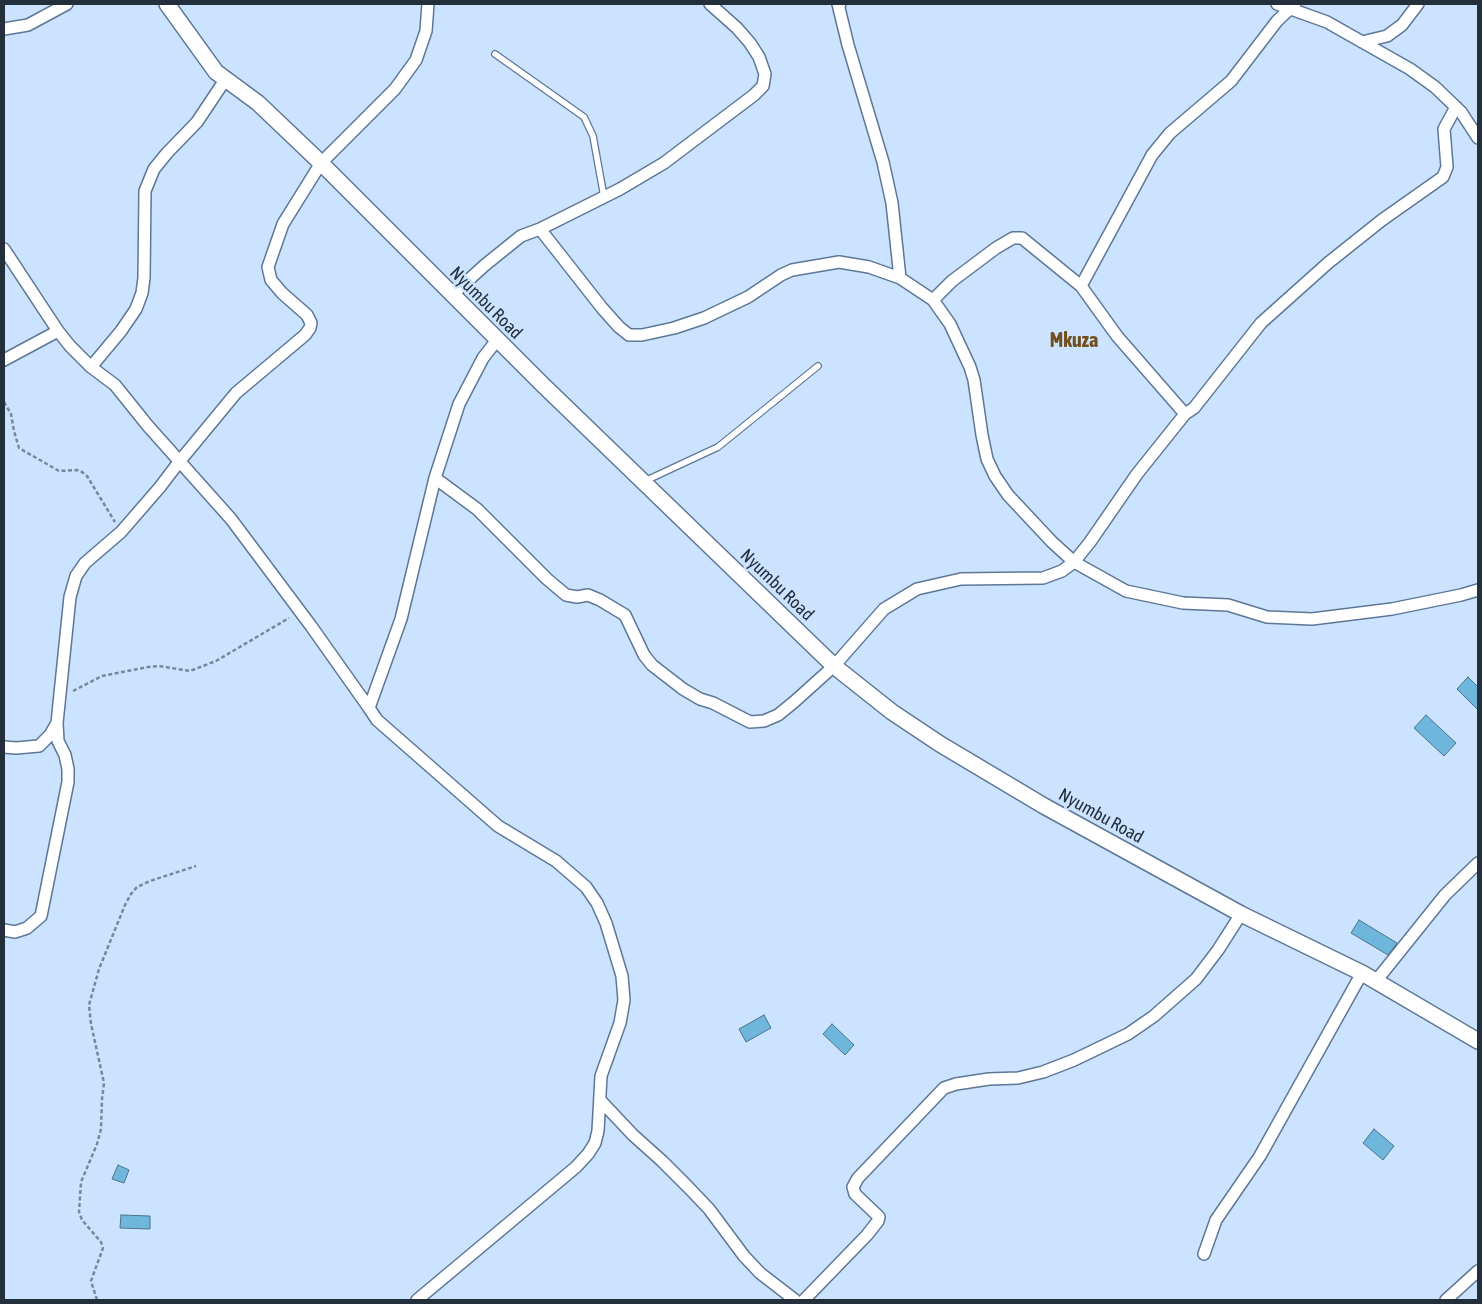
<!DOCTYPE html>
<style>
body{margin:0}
#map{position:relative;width:1482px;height:1304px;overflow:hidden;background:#cce3ff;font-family:"Asap Condensed",sans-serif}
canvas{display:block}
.frame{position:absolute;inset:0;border:5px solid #242f3c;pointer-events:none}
</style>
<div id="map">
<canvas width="1482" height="1304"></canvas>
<div class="frame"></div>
</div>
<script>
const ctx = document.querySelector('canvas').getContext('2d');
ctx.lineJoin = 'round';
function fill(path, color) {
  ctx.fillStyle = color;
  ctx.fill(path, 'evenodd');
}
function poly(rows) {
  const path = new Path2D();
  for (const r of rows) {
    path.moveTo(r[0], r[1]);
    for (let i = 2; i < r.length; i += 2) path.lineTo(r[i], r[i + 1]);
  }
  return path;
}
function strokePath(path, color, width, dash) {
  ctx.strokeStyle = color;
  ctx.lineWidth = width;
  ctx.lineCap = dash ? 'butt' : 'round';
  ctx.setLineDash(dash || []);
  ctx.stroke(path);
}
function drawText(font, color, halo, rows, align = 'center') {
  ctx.font = font + ' "Asap Condensed",sans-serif';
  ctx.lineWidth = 5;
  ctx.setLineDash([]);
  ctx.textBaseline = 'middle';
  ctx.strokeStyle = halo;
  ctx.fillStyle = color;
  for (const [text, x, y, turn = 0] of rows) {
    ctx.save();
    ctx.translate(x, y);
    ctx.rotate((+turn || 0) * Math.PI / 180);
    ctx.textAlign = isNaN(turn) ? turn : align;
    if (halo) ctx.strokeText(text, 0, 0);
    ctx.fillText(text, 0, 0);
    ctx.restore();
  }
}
const building = poly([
 [1468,677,1478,687,1478,710,1457,689,1468,677],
 [1426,715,1456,743,1444,756,1414,728,1426,715],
 [1359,920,1397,943,1388,955,1351,933,1359,920],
 [764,1015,771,1028,746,1042,739,1029,764,1015],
 [832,1024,854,1045,845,1055,823,1034,832,1024],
 [1374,1129,1394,1146,1383,1160,1363,1143,1374,1129],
 [118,1165,129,1170,124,1183,112,1179,118,1165],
 [121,1215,150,1216,150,1229,120,1228,121,1215]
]);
fill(building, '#6fb6dd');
strokePath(building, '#4b7388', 1);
const lane = poly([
 [495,54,584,117,593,136,604,197],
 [645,481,718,447,818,366]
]);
const street = poly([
 [840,4,838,4,848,45,883,162,892,203,900,278],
 [1277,4,1327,22,1410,69,1435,87,1461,112,1478,138],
 [4,29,28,25,67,4],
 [1362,42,1387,36,1402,25,1418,4],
 [540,229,602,308,619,327,629,335,642,335,674,328,704,318,748,297,781,275,792,270,839,262,869,267,900,278,933,300,950,324,970,367,974,380,982,435,987,459,995,476,1008,495,1052,542,1074,562,1126,591,1183,603,1228,605,1267,617,1312,619,1392,609,1461,595,1478,590],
 [4,249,58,331,70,346,91,367,115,385,148,426,231,519,311,626,369,708],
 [1081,286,1152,155,1170,133,1231,81,1277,21,1295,4],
 [452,295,485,265,521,236,540,229,620,189,664,163,754,95,763,86,765,74,759,57,750,43,737,28,710,4],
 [933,300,952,281,996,248,1013,238,1022,238,1081,286,1117,336,1185,414],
 [4,360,58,331],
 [91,367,121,331,136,309,142,293,144,278,145,191,154,169,167,153,197,122,225,80],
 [435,478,477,509,547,579,566,595,577,597,588,595,600,600,625,615,644,655,652,665,683,689,700,699,713,703,750,722,764,721,778,715,794,702,834,666,884,609,917,589,961,579,1043,578,1062,571,1074,562,1090,542,1137,474,1185,414,1194,408,1261,323,1328,263,1382,220,1443,177,1447,167,1444,129,1456,107],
 [4,747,16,748,39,746,50,735,57,723],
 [4,930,15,932,27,928,41,916,68,782,68,769,65,755,58,741,57,723,70,597,76,576,85,563,121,532,160,487,179,462,236,393,305,335,310,328,311,323,307,315,282,293,271,280,268,267,283,224,321,163,395,89,416,60,426,31,428,4],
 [1376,981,1445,895,1478,863],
 [600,1100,633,1135,662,1161,688,1187,709,1209,744,1256,760,1273,795,1300],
 [1204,1254,1216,1220,1260,1156,1362,973],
 [417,1300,576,1167,588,1154,595,1143,598,1131,601,1076,620,1023,624,1000,622,976,606,923,597,903,586,887,556,861,498,826,377,720,369,708,401,619,435,478,459,404,483,358,497,340],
 [804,1300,867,1235,878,1221,879,1217,876,1214,855,1194,853,1187,858,1178,944,1088,956,1084,989,1079,1018,1078,1043,1072,1074,1060,1128,1034,1154,1016,1196,979,1218,950,1241,914],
 [1446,1300,1478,1271]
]);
const secondary = poly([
 [167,4,216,72,258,103,321,163,543,385,834,666,892,712,940,744,1044,806,1241,914,1362,973,1478,1041]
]);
strokePath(lane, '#5d7796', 8);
strokePath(street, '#5d7796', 14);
strokePath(secondary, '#5d7796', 18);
strokePath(poly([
 [4,402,11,414,14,431,19,448,59,471,77,470,82,472,87,476,115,522],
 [73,691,102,676,148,667,159,666,190,671,216,661,289,618],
 [97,1300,91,1281,103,1248,101,1242,82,1220,79,1212,81,1182,97,1144,101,1129,102,1099,104,1083,91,1024,89,1005,99,969,125,905,131,894,137,887,150,881,196,866]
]), '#77889c', 2.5, [4, 2.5]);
strokePath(lane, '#fff', 5.5);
strokePath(street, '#fff', 11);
strokePath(secondary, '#fff', 15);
drawText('18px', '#242f3c', '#cce3ff', [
 ["Nyumbu Road",486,303,45],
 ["Nyumbu Road",777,585,44],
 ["Nyumbu Road",1101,816,29]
]);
drawText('bold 20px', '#724f1d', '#cce3ff', [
 ["Mkuza",1074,341]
]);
</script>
